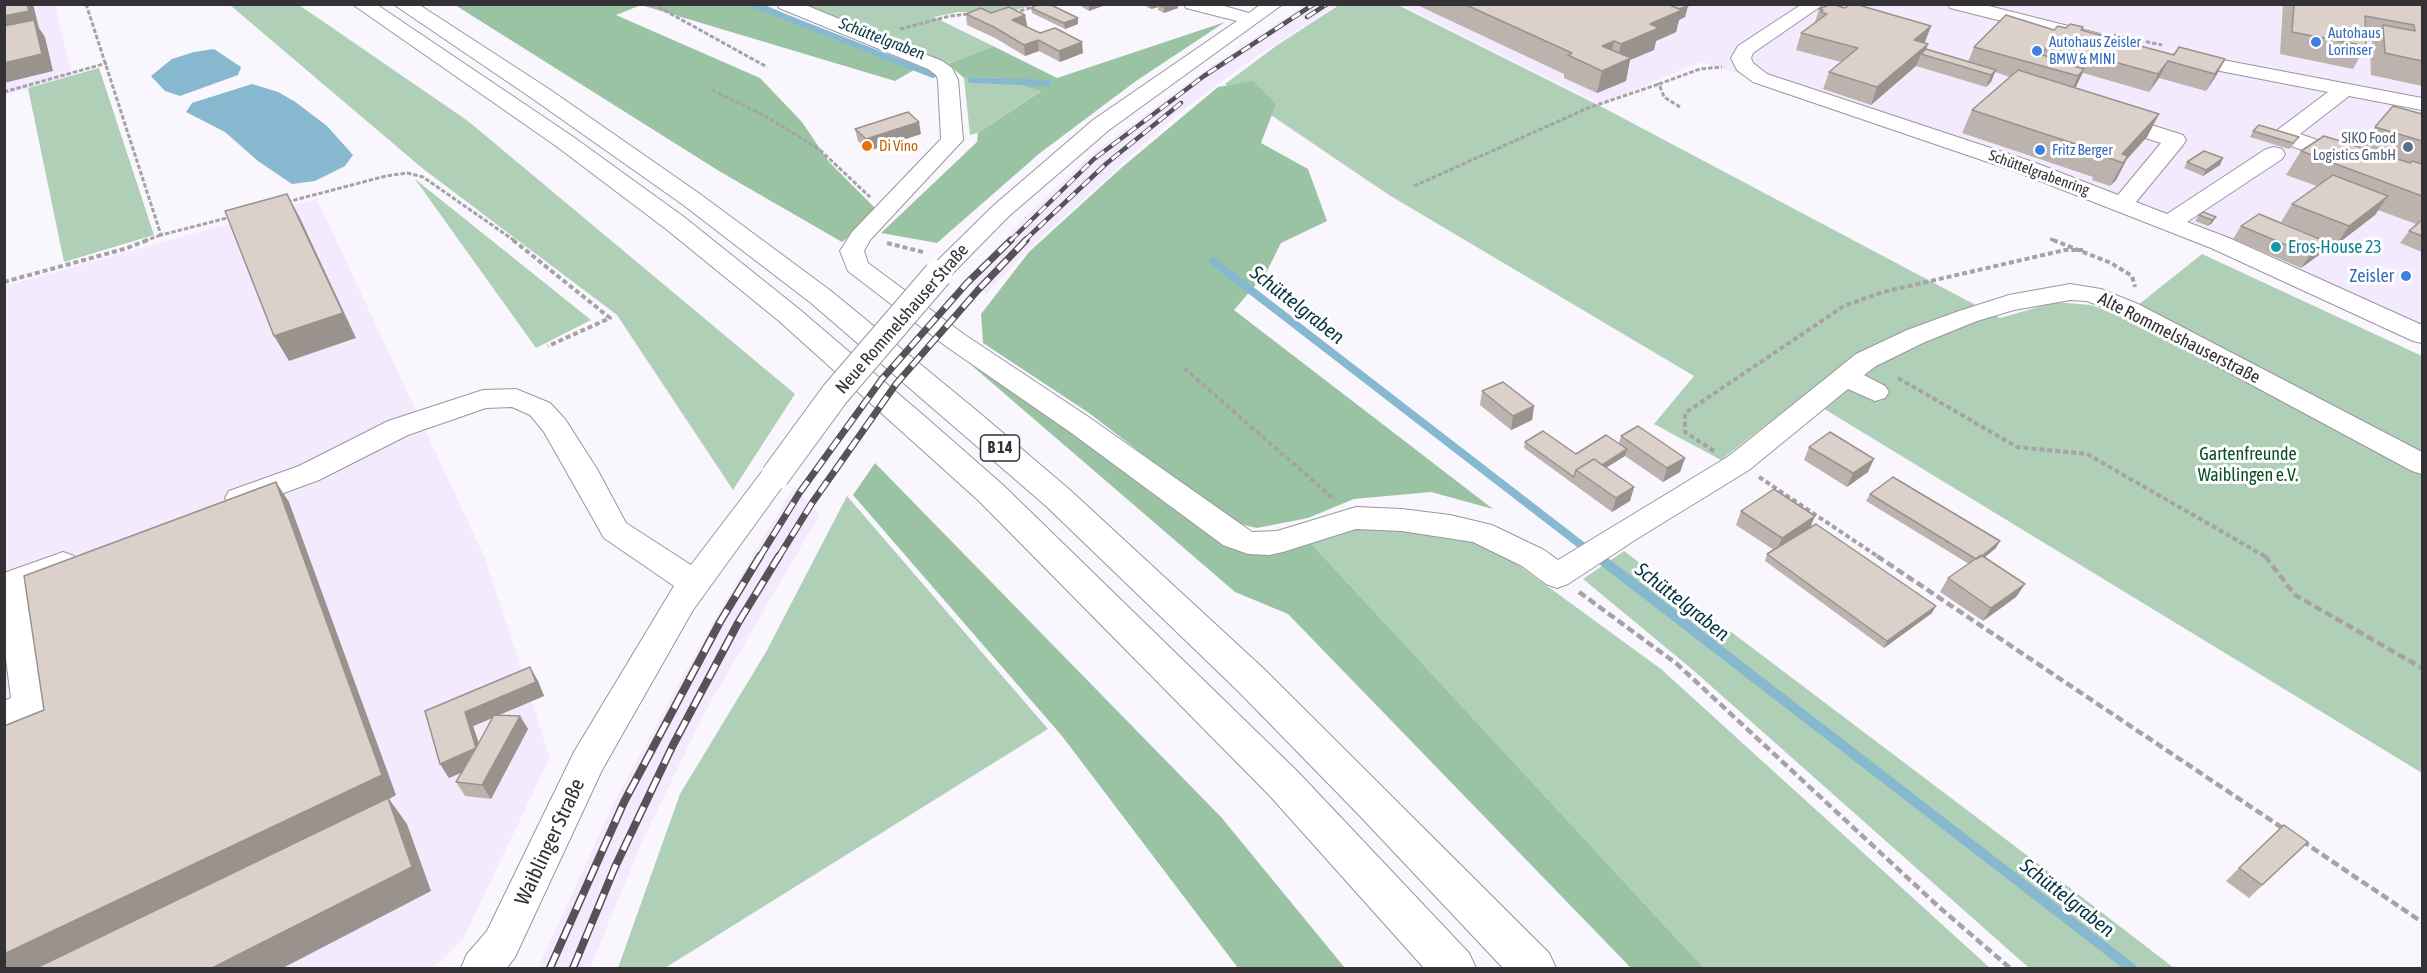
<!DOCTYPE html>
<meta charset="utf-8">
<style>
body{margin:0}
#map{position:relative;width:2427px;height:973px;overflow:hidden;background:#faf6fe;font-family:"Asap Condensed",sans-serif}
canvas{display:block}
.frame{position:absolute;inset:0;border:6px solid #333135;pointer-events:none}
</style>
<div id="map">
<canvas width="2427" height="973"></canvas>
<div class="frame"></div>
</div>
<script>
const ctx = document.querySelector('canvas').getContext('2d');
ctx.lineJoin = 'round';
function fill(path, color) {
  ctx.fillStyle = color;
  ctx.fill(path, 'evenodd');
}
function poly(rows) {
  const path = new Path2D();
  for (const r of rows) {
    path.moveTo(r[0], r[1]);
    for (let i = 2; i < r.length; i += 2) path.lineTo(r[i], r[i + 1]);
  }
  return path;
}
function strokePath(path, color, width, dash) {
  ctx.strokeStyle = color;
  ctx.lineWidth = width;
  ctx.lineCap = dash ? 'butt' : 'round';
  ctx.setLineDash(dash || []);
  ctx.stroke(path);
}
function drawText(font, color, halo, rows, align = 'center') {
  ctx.font = font + ' "Asap Condensed",sans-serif';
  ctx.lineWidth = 6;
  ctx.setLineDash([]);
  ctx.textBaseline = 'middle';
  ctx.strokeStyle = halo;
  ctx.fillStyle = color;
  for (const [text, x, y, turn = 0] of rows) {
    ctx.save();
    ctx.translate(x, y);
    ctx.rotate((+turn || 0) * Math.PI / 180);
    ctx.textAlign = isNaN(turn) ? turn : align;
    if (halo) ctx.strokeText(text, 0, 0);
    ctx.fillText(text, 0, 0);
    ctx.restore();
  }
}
fill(poly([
 [1306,4,1336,5,1241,67,1174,117,1031,247,986,294,964,280,1047,196,1096,151,1198,75],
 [5,5,55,5,72,76,5,95],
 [1401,5,2422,5,2422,342,2212,246,2022,172,1753,78,1701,62,1600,104],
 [317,199,484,556,550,757,464,937,434,968,5,968,5,286],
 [794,487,820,514,706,710,641,844,590,968,538,968,614,802,714,620]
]), '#f3ebfd');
fill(poly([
 [230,5,299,5,468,121,795,394,733,490,617,315,422,168],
 [801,5,1033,5,992,17,973,12,958,12,934,17,993,46,948,64],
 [1339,5,1398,5,1602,107,2000,318,2056,302,2091,305,2123,317,2202,254,2422,356,2422,773,1803,396,1721,460,1654,424,1694,376,1389,195,1225,84,1276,46],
 [99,68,154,235,64,262,28,88],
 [995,77,1042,90,978,133,970,135,964,78],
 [415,179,591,320,536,348],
 [847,496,1048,729,665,968,618,968,680,794,766,652],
 [1349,527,1454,533,1499,551,1661,669,1990,968,1704,968,1309,541],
 [1624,551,2057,878,2174,968,2029,968,1693,670,1583,579]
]), '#b0cfb7');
fill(poly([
 [455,5,765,5,914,70,895,81,641,5,616,15,760,78,802,122,829,162,875,208,857,230,842,242,719,171],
 [1225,22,1136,81,1040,153,937,243,881,233,977,142,978,133,1041,91,995,77,964,78,948,64,993,46,1057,78],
 [1253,81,1276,104,1261,143,1308,169,1327,221,1281,243,1266,273,1234,310,1493,509,1431,492,1354,499,1308,518,1257,528,1231,522,1089,413,983,343,981,314,1029,252,1120,169,1218,87],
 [970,364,1064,426,1225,544,1309,541,1704,968,1631,968,1288,614,1235,592],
 [875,463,1221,817,1345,968,1238,968,1062,736,853,495]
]), '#9ac3a4');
fill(poly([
 [214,49,241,67,238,75,180,96,165,91,151,76,172,59,194,52],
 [252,84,278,92,294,101,327,126,353,155,345,166,315,181,292,184,258,161,225,132,186,112,192,103]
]), '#86b8cf');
strokePath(poly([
 [752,4,933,75],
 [971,80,1048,83]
]), '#86b8cf', 6);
strokePath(poly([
 [1213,261,1598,558]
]), '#86b8cf', 8);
strokePath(poly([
 [1597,556,2131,968]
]), '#86b8cf', 10);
const minor = poly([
 [777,4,803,4,942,61,952,68,958,80,963,140,870,240,864,251,868,263,965,335,1090,418,1252,532,1277,531,1356,507,1402,509,1450,515,1492,525,1544,550,1558,560,1729,456,1856,354,1907,330,1959,311,2009,295,2070,284,2101,289,2138,304,2422,452,2422,474,2412,471,2120,314,2087,301,2070,300,2014,310,1977,321,1925,342,1876,366,1864,375,1885,386,1889,392,1885,398,1875,401,1848,389,1749,470,1635,540,1568,584,1557,588,1546,584,1522,566,1473,542,1402,531,1356,529,1283,552,1269,555,1248,554,1223,545,1070,432,947,347,848,271,840,251,852,232,941,139,938,80,936,75,928,69,779,8,777,4],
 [1184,4,1217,4,1249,13,1261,4,1283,4,1109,130,1009,216,947,279,938,281,929,279,926,274,929,269,993,206,1093,120,1237,21,1186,8,1184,4],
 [1802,4,1824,4,1753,53,1751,58,1753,63,1767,74,2033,162,2118,195,2161,143,2104,125,2101,120,2104,115,2112,114,2120,115,2183,135,2186,140,2183,145,2136,202,2167,214,2266,149,2274,147,2282,149,2285,154,2282,159,2187,222,2229,238,2422,325,2422,343,2413,341,2211,248,2017,172,1753,82,1737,70,1731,58,1738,46,1802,4],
 [1948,4,1981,4,2100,34,2103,38,2100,42,2093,44,1950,8,1948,4],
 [2181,52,2422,98,2422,110,2349,96,2300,134,2422,176,2422,190,2276,141,2273,136,2276,131,2328,92,2174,62,2171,58,2174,54,2181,52],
 [516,389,550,403,565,419,597,469,626,523,691,565,764,469,775,466,786,469,790,476,693,610,602,770,515,957,507,968,461,968,467,954,487,931,574,752,674,586,604,538,544,432,530,415,512,407,486,408,408,435,319,480,251,505,240,508,229,505,225,498,229,491,299,466,388,421,483,390,516,389],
 [63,552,74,556,79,564,74,572,31,588,47,706,41,716,4,730,4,701,11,698,4,643,4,573,63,552]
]);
const highway = poly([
 [352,4,376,4,572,136,684,217,799,309,922,414,1003,485,1298,772,1469,953,1476,968,1424,968,1270,796,979,501,779,321,666,229,556,146,352,4],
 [393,4,418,4,549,89,700,194,831,291,976,410,1070,490,1264,669,1549,953,1556,968,1503,968,1359,815,1238,691,1046,506,811,303,682,204,533,99,393,4]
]);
strokePath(minor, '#9a96a0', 2);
strokePath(highway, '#9a96a0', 2);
strokePath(poly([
 [86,4,161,235,231,217],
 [653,4,767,67],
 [1014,13,1042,4],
 [900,29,950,16,969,14],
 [2114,35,2162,45],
 [712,90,767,117,820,150,870,197],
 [4,92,107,63],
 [1680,107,1664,97,1659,84,1700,69,1722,67],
 [1414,186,1588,108,1659,84],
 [287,202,386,176,407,173,423,177,515,241],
 [2050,239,2057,241],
 [144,241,161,235]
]), '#a5a2a8', 3, [4.5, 2]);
strokePath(poly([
 [513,240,610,318,548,346],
 [2053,240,2111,263,2132,276,2135,287],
 [887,243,923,252],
 [4,282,124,249,148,240],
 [1184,368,1335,500],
 [1898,378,2017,447,2087,454,2268,558],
 [1714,451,1685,432,1685,413,1844,306,1883,292,2065,250,2083,250],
 [1759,477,1880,558]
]), '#a5a2a8', 4, [5, 3]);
strokePath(poly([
 [1877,556,2284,829],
 [2265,556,2295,595,2422,668],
 [1579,592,1677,664,1939,907,2010,968],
 [2302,841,2422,922]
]), '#a5a2a8', 4.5, [8, 4]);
fill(minor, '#fff');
fill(highway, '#fff');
const railFar2 = poly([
 [1307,17,1327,4],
 [1010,241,1094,159,1204,76,1314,4],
 [1024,241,1107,163,1181,103]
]);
const railFar1 = poly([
 [759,558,800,492,882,379,967,283,1011,240],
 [778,558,812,503,896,384,978,290,1026,240]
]);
const rail = poly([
 [550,968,624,802,720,622,760,556],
 [573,968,615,867,673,745,738,623,779,556]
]);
strokePath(railFar2, '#555357', 4.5);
strokePath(railFar1, '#555357', 7);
strokePath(rail, '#555357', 8);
strokePath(railFar2, '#fff', 3, [10]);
strokePath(railFar1, '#fff', 4.5, [13]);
strokePath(rail, '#fff', 5, [16]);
const minorBridge = poly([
 [775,476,835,394,938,274]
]);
strokePath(minorBridge, '#9a96a0', 30, []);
strokePath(minorBridge, '#fff', 28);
fill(poly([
 [1077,4,1108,4,1089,11],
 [1142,4,1178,4,1178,8,1164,13,1158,10,1158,7,1151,9],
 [1415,4,1685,4,1688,6,1685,17,1679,20,1676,32,1656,41,1654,50,1630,60,1626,81,1597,93,1564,78,1564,74],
 [2283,4,2422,4,2422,86,2371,75,2370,46,2373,42,2366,40,2366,46,2353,69,2280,54],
 [1031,8,1078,18,1078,24,1065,29,1032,13],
 [1845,8,1931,26,1925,43,1926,49,1968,62,1974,47,2054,30,2066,28,2082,30,2174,55,2225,59,2216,76,2206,91,2159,78,2149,92,2083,73,2075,88,2159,114,2147,137,2127,159,2116,180,2110,186,2092,180,2093,177,1962,133,1972,110,2010,77,1995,72,1991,82,1986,87,1916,66,1871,105,1823,89,1829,72,1841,62,1796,50,1801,33,1815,22,1819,9],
 [991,13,1025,15,1027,26,1026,27,1083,53,1060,62,1039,51,1025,56,995,38,967,25,966,14],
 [2422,114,2422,252,2400,243,2409,231,2416,224,2378,210,2375,215,2336,245,2281,222,2292,204,2317,186,2286,175,2301,151,2361,148,2375,127],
 [855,129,921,134,868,151,858,141],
 [2253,131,2295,143,2289,149,2250,137],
 [2223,158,2220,165,2203,176,2184,168,2187,162],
 [2199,215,2216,217,2212,223,2208,226,2195,221],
 [2241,226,2319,255,2301,268,2233,239],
 [1482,391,1534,406,1532,420,1511,430,1480,405],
 [1621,436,1685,458,1680,472,1663,482,1625,456,1606,468,1634,487,1630,501,1612,512,1524,448,1525,442,1576,454,1619,443],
 [1809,447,1868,472,1847,487,1804,460],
 [1870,494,1996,548,1984,557,2025,584,2016,597,1983,621,1940,592,1948,578,1969,564,1866,501],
 [1741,511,1815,516,1810,528,1932,613,1884,648,1765,561,1767,554,1774,550,1736,525],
 [530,667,538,681,544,696,499,715,520,716,528,729,491,799,465,796,456,782,463,772,449,778,440,764,425,711],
 [493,718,479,744,473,726],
 [2308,842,2249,898,2226,881,2239,868]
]), '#bcb3ae');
fill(poly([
 [27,4,33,4,39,28,45,37,53,71,4,83,4,16],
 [1089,4,1108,4,1089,11],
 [1150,4,1164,4,1158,5,1158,7,1151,9],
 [1171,4,1178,4,1178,8,1164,13,1164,7],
 [1688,6,1685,17,1679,20,1676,32,1656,41,1654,50,1630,60,1626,81,1597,93,1602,71,1616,65,1621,44,1650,24,1666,15],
 [1025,15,1027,26,1013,32,1012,20],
 [1078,18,1078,24,1065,29,1064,23],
 [1931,26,1924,43,1914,40],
 [1038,40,1039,51,1025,56,1024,45],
 [1614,41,1609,63,1602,46],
 [1082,42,1083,53,1060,62,1059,51],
 [1928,44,1924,55,1921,54,1916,66,1871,105,1877,87],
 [2225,59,2216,76,2206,91,2215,74],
 [2168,61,2159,78,2149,92,2158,74],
 [2084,69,2076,87,2070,94,2078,76],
 [1996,70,1991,82,1986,87,1991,75],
 [2159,114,2147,137,2127,159,2116,180,2110,186,2123,163,2122,154],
 [919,122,921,134,868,151,866,139],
 [2223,158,2220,165,2203,176,2206,170],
 [287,194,300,218,356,338,289,361,274,336],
 [2388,196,2375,215,2336,245,2349,226],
 [2216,217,2212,223,2208,226,2212,220],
 [2327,242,2319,255,2301,268,2310,255],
 [1534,406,1532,420,1511,430,1513,416],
 [1627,449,1625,456,1594,475,1596,468],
 [1685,458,1680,472,1663,482,1667,468],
 [1874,459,1868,472,1847,487,1853,473],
 [276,482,289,502,396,795,389,799,407,824,431,891,281,969,4,969,4,954],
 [1634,487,1630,501,1612,512,1616,498],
 [1815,516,1809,530,1776,552,1782,538],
 [2000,541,1996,548,1973,567,1977,560],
 [2025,584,2016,597,1983,621,1991,608],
 [1936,606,1932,613,1884,648,1887,641],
 [530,667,538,681,544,696,473,726,485,762,449,778,440,764,465,712],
 [520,716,528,729,491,799,482,785]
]), '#99928d');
const building = poly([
 [4,4,27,4,29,11,4,16,4,4],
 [1039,4,1049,4,1078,18,1064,23,1031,8,1039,4],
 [1171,4,1164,7,1158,5,1158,4,1171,4],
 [1464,4,1667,4,1682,10,1650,24,1659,28,1621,44,1614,41,1602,46,1631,58,1602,71,1568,55,1572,53,1464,4],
 [1667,4,1685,4,1688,6,1679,9,1667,4],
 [1831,4,1845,8,1850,4,1855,4,1931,26,1914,40,1928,44,1877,87,1829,72,1858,48,1801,33,1827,14,1821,12,1823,10,1819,9,1831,4],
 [2294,4,2422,4,2422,61,2385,53,2383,25,2415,31,2414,25,2365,16,2366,46,2292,32,2294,4],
 [1009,7,1025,15,1012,20,1040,33,1055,28,1082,42,1059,51,1038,40,1024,45,994,27,966,14,981,8,991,13,1009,7],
 [2006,15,2054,30,2058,26,2066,28,2070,24,2083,27,2081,30,2174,55,2179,47,2225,59,2215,74,2168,61,2158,74,2064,48,2062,50,2048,46,2041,54,2061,63,2084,69,2078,76,1974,47,2006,15],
 [34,20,42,54,4,63,4,26,34,20],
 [1926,49,1996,70,1991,75,1921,54,1926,49],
 [2018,70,2159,114,2122,154,2128,156,2123,163,2104,156,2106,154,1972,110,2018,70],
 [2393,106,2422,114,2422,141,2375,127,2393,106],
 [908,112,919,122,866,139,855,129,908,112],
 [2259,125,2299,137,2293,143,2253,131,2259,125],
 [2324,136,2410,163,2412,161,2422,164,2422,196,2301,151,2324,136],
 [2204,151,2223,158,2206,170,2187,162,2204,151],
 [2333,175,2388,196,2349,226,2292,204,2333,175],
 [287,194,343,313,274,336,225,211,287,194],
 [2203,212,2216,217,2212,220,2199,215,2203,212],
 [2259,214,2327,242,2310,255,2241,226,2259,214],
 [2422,220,2422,236,2409,231,2422,220],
 [1503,382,1534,406,1513,416,1482,391,1503,382],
 [1638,426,1685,458,1667,468,1621,436,1638,426],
 [1543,431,1576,454,1606,435,1627,449,1602,465,1594,459,1576,470,1574,477,1525,442,1543,431],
 [1830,432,1874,459,1853,473,1809,447,1830,432],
 [1594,459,1634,487,1616,498,1576,470,1594,459],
 [1893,477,2000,541,1982,556,1976,559,1870,494,1893,477],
 [276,482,382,775,4,954,4,726,44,710,24,576,276,482],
 [1774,489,1815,516,1782,538,1741,511,1774,489],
 [1816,524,1936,606,1887,641,1767,554,1816,524],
 [1981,555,2025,584,1991,608,1948,578,1981,555],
 [530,667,536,682,465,712,476,748,494,715,520,716,482,785,456,782,476,748,440,764,425,711,530,667],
 [388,798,412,867,210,969,34,969,388,798],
 [2284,825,2308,842,2262,885,2239,868,2284,825]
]);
fill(building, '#dbd0ca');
strokePath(building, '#99928d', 1.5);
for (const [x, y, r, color] of [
 [2316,42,6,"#3f7fe0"],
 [2037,51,6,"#3f7fe0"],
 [867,146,6,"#e8710a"],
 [2408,147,6,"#5c6f8a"],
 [2040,150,6,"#3f7fe0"],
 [2276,247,6,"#0f9aa8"],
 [2406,276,6,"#3f7fe0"]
]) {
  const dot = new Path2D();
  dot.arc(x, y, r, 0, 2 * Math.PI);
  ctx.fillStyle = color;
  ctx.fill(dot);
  strokePath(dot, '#fff', 2);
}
drawText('15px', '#366cbe', '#fff', [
 ["Autohaus",2328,33],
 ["Lorinser",2328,50],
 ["Autohaus Zeisler",2049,42],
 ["BMW & MINI",2049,59],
 ["Fritz Berger",2052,150]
], 'left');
drawText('15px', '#4e5e75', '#fff', [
 ["SIKO Food",2396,138],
 ["Logistics GmbH",2396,155]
], 'right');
drawText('15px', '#c56008', '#fff', [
 ["Di Vino",879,146]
], 'left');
drawText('15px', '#333135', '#fff', [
 ["Schüttelgrabenring",2039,173,20]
]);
drawText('italic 16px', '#083646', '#fff', [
 ["Schüttelgraben",882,39,21]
]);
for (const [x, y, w] of [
 [1000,448,39]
]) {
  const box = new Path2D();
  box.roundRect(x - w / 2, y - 13, w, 26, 4.5);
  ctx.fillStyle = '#fff';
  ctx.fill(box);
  strokePath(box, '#333135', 1.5);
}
drawText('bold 16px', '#333135', null, [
 ["B 14",1000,448]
]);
drawText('18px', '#0d838f', '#fff', [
 ["Eros-House 23",2288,247]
], 'left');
drawText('18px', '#366cbe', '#fff', [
 ["Zeisler",2394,276]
], 'right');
drawText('18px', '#333135', '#fff', [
 ["Neue Rommelshauser Straße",902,319,-49],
 ["Alte Rommelshauserstraße",2179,338,27]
]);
drawText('18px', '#0b4e26', '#fff', [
 ["Gartenfreunde",2248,454],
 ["Waiblingen e.V.",2248,475]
]);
drawText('italic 20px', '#083646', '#fff', [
 ["Schüttelgraben",1297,305,38],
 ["Schüttelgraben",1682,602,38],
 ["Schüttelgraben",2067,898,38]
]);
drawText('21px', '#333135', '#fff', [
 ["Waiblinger Straße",550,842,-65]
]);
</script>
